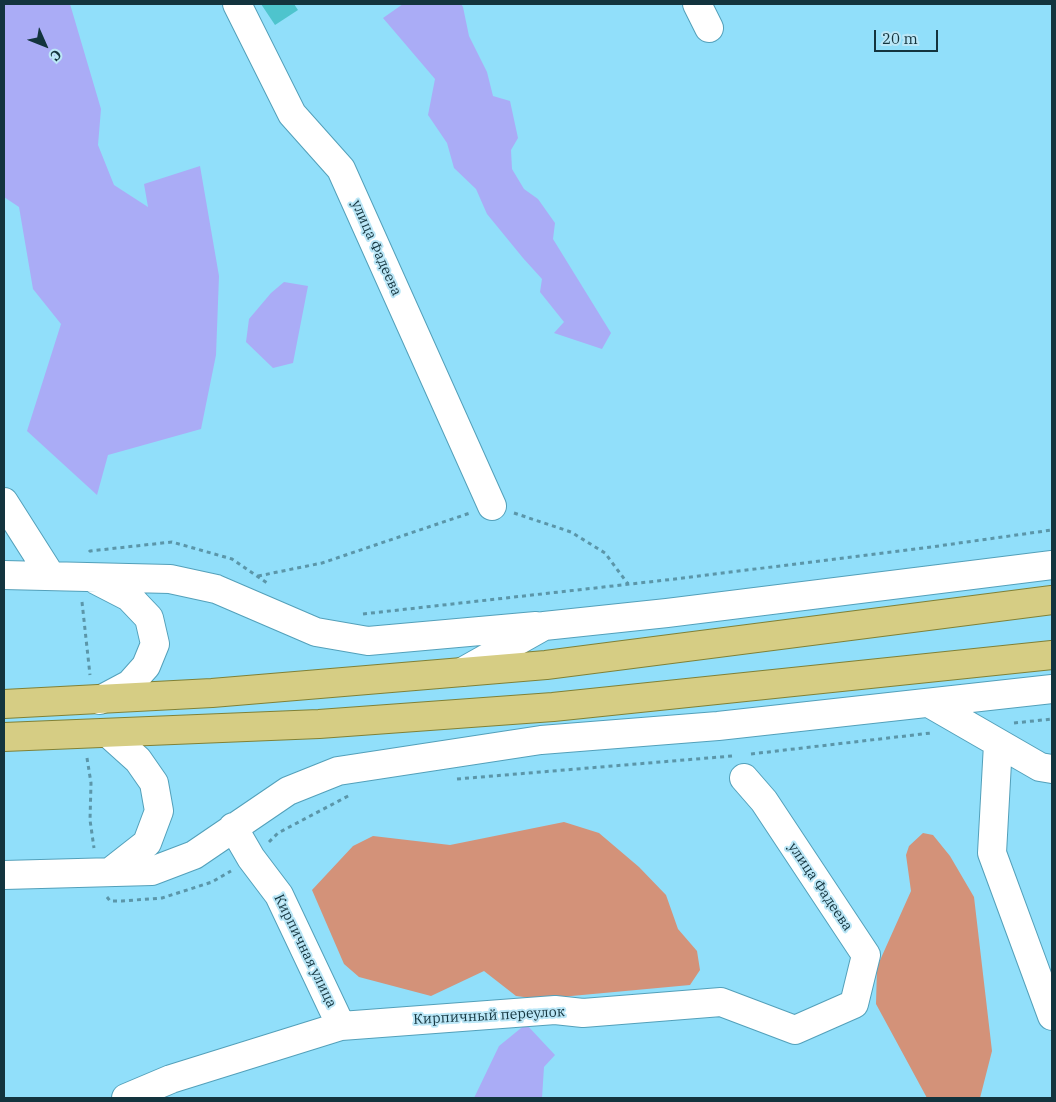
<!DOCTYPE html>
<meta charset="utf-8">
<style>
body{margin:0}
#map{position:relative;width:1056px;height:1102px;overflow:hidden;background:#91dffa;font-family:"IBM Plex Serif",serif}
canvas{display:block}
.frame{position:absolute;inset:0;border:5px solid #13343e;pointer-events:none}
.north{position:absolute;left:20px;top:20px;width:50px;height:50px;-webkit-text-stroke:4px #bbe7f7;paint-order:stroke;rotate:134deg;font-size:14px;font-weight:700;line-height:20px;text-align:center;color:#13343e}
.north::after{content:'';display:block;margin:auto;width:18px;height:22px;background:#13343e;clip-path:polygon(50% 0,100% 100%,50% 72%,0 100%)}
.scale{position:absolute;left:874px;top:30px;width:64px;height:22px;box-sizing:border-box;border:2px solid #13343e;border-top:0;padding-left:6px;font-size:15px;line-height:18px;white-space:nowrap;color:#13343e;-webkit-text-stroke:4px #bbe7f7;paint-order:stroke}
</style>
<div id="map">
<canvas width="1056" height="1102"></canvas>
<div class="frame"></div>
<div class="north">С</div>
<div class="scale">20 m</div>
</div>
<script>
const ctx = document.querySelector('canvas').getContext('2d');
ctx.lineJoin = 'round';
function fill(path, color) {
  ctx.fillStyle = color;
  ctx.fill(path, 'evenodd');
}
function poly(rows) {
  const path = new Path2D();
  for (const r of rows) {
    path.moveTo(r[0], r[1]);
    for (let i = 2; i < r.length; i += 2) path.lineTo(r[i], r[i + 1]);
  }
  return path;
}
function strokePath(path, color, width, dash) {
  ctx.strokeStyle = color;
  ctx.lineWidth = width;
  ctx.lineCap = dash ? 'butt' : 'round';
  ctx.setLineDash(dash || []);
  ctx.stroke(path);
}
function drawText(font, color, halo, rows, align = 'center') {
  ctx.font = font + ' "IBM Plex Serif",serif';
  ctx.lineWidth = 4;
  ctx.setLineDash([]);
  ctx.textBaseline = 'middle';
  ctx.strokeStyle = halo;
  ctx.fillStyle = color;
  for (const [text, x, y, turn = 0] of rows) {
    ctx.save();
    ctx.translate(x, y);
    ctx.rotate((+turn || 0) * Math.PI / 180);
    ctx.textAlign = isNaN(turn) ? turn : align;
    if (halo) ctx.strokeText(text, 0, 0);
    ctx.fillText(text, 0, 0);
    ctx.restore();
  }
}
fill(poly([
 [564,822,599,833,639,867,666,895,678,929,697,951,700,970,690,985,539,999,516,996,484,971,431,996,359,977,344,964,312,890,353,846,373,836,450,845],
 [923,833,933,835,950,856,974,897,992,1051,980,1098,927,1098,876,1004,877,967,911,891,906,855,909,846]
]), '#d39279');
fill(poly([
 [4,4,70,4,101,109,98,145,114,185,148,207,144,184,200,166,219,276,216,355,201,429,108,455,97,495,27,431,61,324,33,289,19,207,4,197],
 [403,4,461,4,463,7,469,36,487,72,493,96,510,101,518,138,511,150,512,169,524,189,538,199,555,223,553,239,611,333,602,349,554,333,564,322,540,292,542,279,523,258,487,214,476,189,454,168,447,143,428,115,435,79,383,18],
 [284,282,308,286,293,363,273,368,246,342,249,319,271,293],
 [526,1024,555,1055,544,1067,542,1098,474,1098,499,1046]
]), '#aaacf6');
fill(poly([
 [261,4,294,4,298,10,275,25]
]), '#4ec4cd');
const minor = poly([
 [237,4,292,114,341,169,492,506],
 [697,4,709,28],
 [4,502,51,576],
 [4,575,170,579,216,589,316,632,368,641,536,626],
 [96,580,129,597,149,618,155,644,146,666,130,684,100,700],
 [462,672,544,626,667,613,1052,565],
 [929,703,1040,767,1052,769],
 [108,733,138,760,154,783,159,811,147,843,110,872],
 [998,744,992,853,1052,1016],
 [233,827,251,858,279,895,341,1026],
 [4,875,152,871,194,855,288,791,338,771,541,740,718,726,1052,689],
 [126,1098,171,1079,341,1026,555,1010,583,1013,721,1002,795,1030,854,1004,866,955,764,801,744,778]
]);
const major = poly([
 [4,704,212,693,546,665,1052,600],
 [4,737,319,724,553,707,1052,655]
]);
strokePath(minor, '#53a0ba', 30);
strokePath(major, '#808136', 30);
strokePath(poly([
 [514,513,571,532,605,553,628,584],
 [89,552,90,551,172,542,232,559,267,583],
 [258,576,322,563,470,513],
 [82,602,90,675],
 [363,614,675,579,924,548,1052,530],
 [1014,723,1052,719],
 [751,754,931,733],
 [87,758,91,783,90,820,94,848],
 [457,779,732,756],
 [269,842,278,833,350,795],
 [107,897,110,901,122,901,162,898,212,882,231,871]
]), '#5b96a9', 3, [4, 4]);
strokePath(minor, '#fff', 28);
strokePath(major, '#d6cd84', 28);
drawText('14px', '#13343e', '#bbe7f7', [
 ["улица Фадеева",376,248,66],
 ["улица Фадеева",820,887,56],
 ["Кирпичная улица",305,951,64],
 ["Кирпичный переулок",489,1016,-3]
]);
</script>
